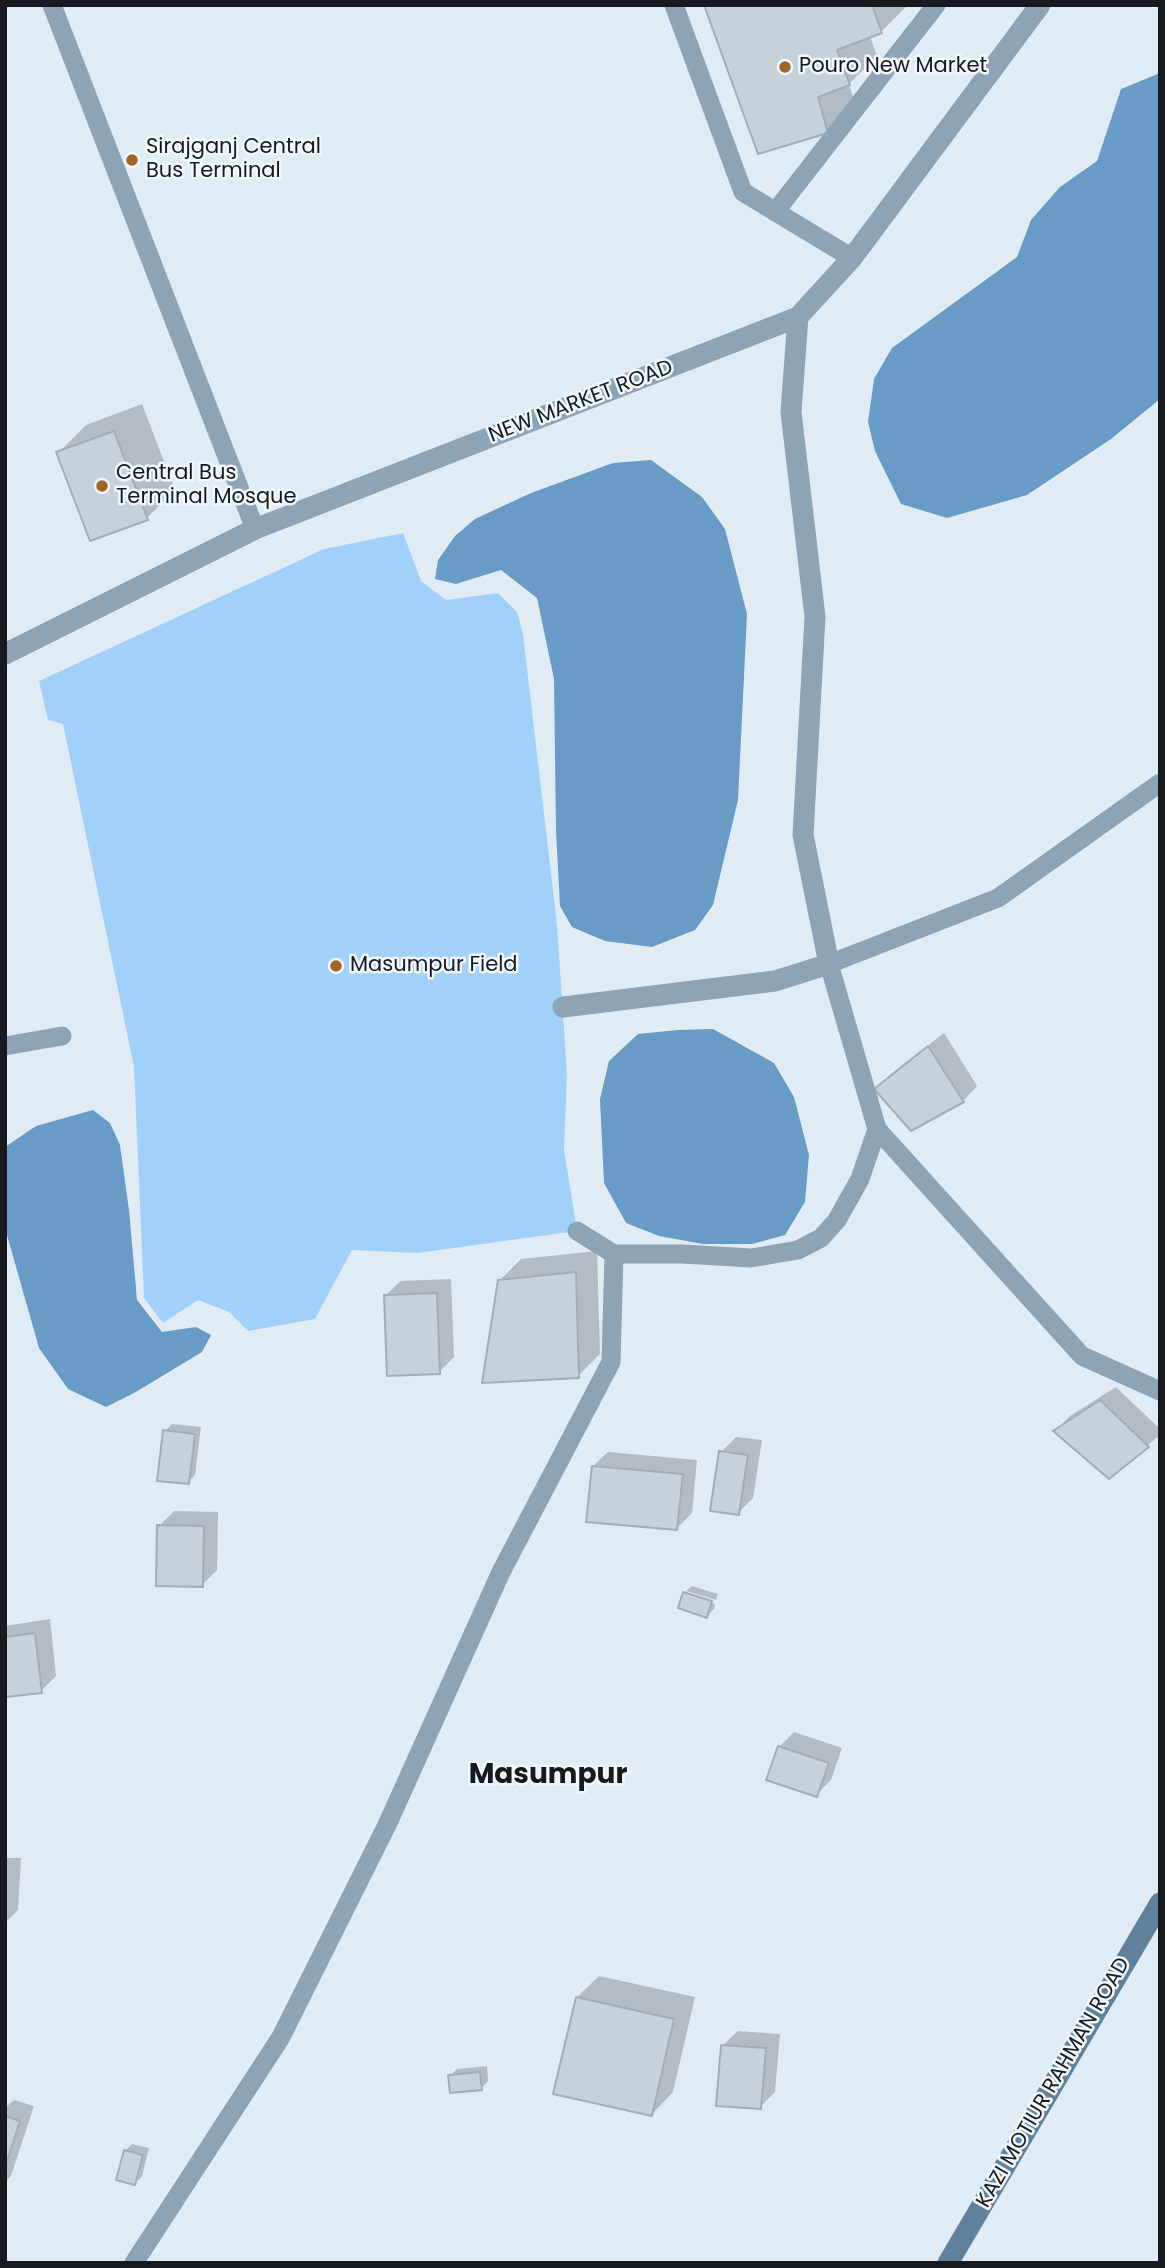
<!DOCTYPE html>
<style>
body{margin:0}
#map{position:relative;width:1165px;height:2268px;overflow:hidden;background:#e0ebf4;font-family:Poppins,sans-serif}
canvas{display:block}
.frame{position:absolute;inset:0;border:7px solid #16191d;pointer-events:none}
</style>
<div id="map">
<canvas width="1165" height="2268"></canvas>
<div class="frame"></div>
</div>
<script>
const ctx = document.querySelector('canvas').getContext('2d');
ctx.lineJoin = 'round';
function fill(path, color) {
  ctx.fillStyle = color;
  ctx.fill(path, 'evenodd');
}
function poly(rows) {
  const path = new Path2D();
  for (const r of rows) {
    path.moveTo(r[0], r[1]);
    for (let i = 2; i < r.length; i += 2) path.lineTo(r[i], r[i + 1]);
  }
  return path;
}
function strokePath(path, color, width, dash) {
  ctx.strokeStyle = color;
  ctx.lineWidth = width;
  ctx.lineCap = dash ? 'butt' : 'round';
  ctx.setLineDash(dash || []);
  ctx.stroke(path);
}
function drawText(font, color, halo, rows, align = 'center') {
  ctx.font = font + ' Poppins,sans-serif';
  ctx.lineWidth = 5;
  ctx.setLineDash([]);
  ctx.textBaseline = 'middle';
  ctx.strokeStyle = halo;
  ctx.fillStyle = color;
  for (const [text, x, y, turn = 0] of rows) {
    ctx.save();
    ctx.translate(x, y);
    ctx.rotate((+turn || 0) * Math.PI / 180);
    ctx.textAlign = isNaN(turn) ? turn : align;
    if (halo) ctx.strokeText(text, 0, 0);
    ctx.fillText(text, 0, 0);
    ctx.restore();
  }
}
fill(poly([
 [403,533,421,581,446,600,498,593,517,612,523,634,557,925,567,1074,564,1149,577,1231,417,1253,352,1250,315,1319,248,1331,229,1312,198,1300,163,1323,144,1298,134,1067,63,724,48,720,39,681,324,549]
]), '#a1d1fa');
fill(poly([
 [1160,73,1160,399,1111,439,1027,495,947,518,901,504,875,451,868,422,874,379,892,348,1017,257,1031,220,1060,187,1097,161,1121,89],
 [651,460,702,497,725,529,747,614,738,800,713,905,695,930,652,947,605,941,572,927,560,906,556,831,554,679,537,598,501,570,456,584,435,579,438,560,455,536,475,519,531,493,613,463],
 [713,1029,774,1063,794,1097,809,1155,805,1202,785,1235,752,1244,703,1244,659,1236,626,1223,604,1183,600,1099,609,1061,638,1034,678,1030],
 [93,1110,110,1123,120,1145,129,1210,137,1300,162,1332,196,1327,211,1335,202,1352,134,1393,106,1407,68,1389,39,1348,5,1228,5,1147,36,1126]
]), '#689cc6');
fill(poly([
 [705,5,908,5,881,32,870,36,877,56,849,84,855,104,827,132],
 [142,404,175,490,147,518,58,453,86,425],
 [944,1033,977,1086,963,1101,877,1089,891,1074],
 [597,1251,600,1354,578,1376,499,1281,521,1259],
 [451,1279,454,1357,439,1372,386,1295,401,1281],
 [1116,1387,1160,1429,1160,1435,1109,1477,1055,1431,1070,1416],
 [172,1424,201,1427,195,1475,188,1482,165,1431],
 [736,1437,762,1440,753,1498,738,1513,721,1452],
 [608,1452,697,1460,692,1513,677,1528,593,1466],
 [174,1511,218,1512,217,1570,202,1585,159,1526],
 [692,1586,718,1594,716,1600,686,1591],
 [686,1591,686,1595,715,1604,714,1609,707,1616,680,1607],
 [50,1619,56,1676,41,1691,5,1695,5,1626],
 [794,1732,842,1748,831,1780,816,1795,768,1779,780,1746],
 [5,1858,21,1858,18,1910,5,1923],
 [599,1976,695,1997,673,2092,652,2114,577,1997],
 [738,2031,780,2034,775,2092,760,2107,723,2045],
 [487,2066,488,2081,481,2089,450,2076,457,2069],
 [14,2100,34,2106,11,2176,5,2182,5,2108],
 [132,2144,149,2148,142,2176,135,2183,125,2151]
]), '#0003');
const building = poly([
 [704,5,872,5,882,33,837,50,850,85,818,97,828,133,758,154,704,5],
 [114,431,148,520,90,541,56,452,114,431],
 [928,1046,964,1102,911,1131,874,1089,928,1046],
 [576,1272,579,1378,482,1383,498,1280,576,1272],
 [437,1293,440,1374,387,1376,384,1295,437,1293],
 [1100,1400,1149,1447,1109,1479,1053,1431,1100,1400],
 [163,1430,195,1434,189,1484,157,1481,163,1430],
 [719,1451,748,1455,739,1515,710,1511,719,1451],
 [592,1466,683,1474,677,1530,586,1522,592,1466],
 [157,1525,204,1526,203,1587,156,1586,157,1525],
 [683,1592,712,1601,707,1618,678,1608,683,1592],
 [35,1633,42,1693,5,1697,5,1637,35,1633],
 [778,1746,829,1763,817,1797,766,1780,778,1746],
 [576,1997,674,2019,652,2116,553,2094,576,1997],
 [721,2045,766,2048,761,2109,716,2106,721,2045],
 [480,2072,482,2090,450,2093,448,2075,480,2072],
 [5,2116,20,2121,5,2167,5,2116],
 [124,2150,143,2155,135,2185,116,2180,124,2150]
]);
fill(building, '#c7d1da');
strokePath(building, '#a3adb5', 2);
strokePath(poly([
 [52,5,255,529],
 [674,5,743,192,852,258],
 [775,212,936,5],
 [1160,783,998,898,829,964,877,1129,1082,1356,1160,1391],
 [5,1046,62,1036],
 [577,1231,614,1254],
 [134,2263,281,2037,387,1825,501,1572,611,1362,614,1254,683,1254,751,1258,798,1250,821,1238,837,1220,860,1179,877,1129]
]), '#8da3b6', 19);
strokePath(poly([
 [5,654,255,529,798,317,852,258,1040,5],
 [563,1007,775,981,829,964,803,835,815,617,791,412,798,317]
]), '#8da3b6', 21);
strokePath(poly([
 [948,2263,1160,1903]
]), '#60819c', 21);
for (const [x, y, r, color] of [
 [785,67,7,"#a16627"],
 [132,160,7,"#a16627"],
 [102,486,7,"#a16627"],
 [336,966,7,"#a16627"]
]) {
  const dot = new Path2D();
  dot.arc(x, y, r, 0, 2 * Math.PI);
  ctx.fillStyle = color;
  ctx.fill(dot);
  strokePath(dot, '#f1f8fd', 2.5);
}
drawText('21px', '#16191d', '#f1f8fd', [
 ["Pouro New Market",799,67],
 ["Sirajganj Central",146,148],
 ["Bus Terminal",146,172],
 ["Central Bus",116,474],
 ["Terminal Mosque",116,498],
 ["Masumpur Field",350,966]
], 'left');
drawText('21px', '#16191d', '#f1f8fd', [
 ["NEW MARKET ROAD",581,402,-21],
 ["KAZI MOTIUR RAHMAN ROAD",1054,2083,-60]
]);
drawText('bold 28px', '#16191d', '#f1f8fd', [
 ["Masumpur",548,1776]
]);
</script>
